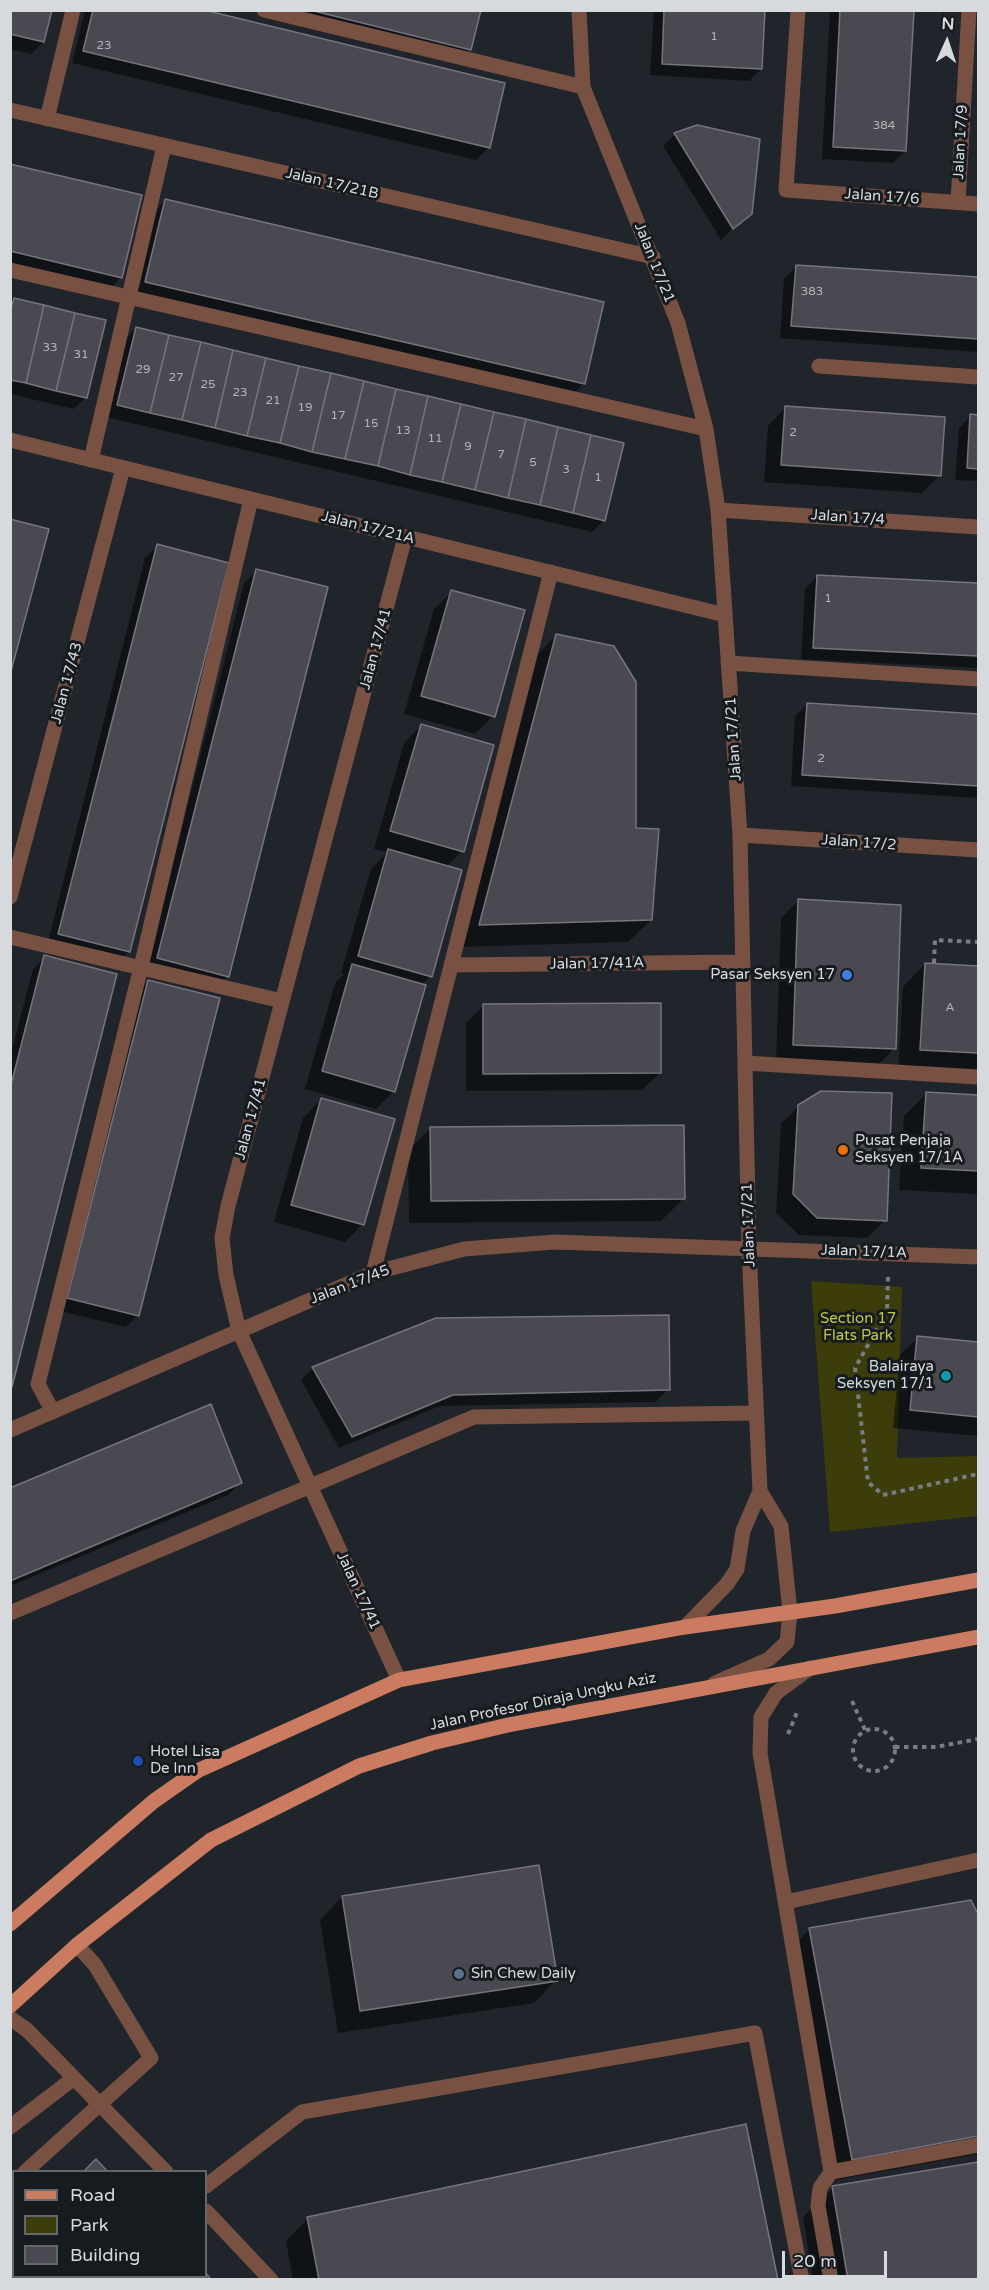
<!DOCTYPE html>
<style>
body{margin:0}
#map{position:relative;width:989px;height:2290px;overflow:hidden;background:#1f252a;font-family:"Varela Round",sans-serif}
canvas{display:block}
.frame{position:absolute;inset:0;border:12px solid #d6dade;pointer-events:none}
.legend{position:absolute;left:12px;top:2170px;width:195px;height:108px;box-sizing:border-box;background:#161b20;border:2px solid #63676c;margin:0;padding:8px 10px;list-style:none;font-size:18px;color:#d6dade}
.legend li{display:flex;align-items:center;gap:12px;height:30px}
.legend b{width:30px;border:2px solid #63676c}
.north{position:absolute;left:917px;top:12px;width:60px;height:60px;-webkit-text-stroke:4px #161b20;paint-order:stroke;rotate:3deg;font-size:16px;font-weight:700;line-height:24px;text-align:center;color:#d6dade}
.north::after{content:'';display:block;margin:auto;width:21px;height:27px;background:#d6dade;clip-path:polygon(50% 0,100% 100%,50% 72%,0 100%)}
.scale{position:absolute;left:782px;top:2251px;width:105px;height:27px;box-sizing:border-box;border:3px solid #d6dade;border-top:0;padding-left:8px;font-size:18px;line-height:21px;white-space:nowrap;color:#d6dade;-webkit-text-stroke:4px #161b20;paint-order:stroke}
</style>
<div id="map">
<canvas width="989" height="2290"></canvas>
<div class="frame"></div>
<ul class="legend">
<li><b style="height:8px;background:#cb7b60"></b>Road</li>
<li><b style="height:16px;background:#3c3d0a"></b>Park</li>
<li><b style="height:16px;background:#4a4850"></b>Building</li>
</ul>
<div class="north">N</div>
<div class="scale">20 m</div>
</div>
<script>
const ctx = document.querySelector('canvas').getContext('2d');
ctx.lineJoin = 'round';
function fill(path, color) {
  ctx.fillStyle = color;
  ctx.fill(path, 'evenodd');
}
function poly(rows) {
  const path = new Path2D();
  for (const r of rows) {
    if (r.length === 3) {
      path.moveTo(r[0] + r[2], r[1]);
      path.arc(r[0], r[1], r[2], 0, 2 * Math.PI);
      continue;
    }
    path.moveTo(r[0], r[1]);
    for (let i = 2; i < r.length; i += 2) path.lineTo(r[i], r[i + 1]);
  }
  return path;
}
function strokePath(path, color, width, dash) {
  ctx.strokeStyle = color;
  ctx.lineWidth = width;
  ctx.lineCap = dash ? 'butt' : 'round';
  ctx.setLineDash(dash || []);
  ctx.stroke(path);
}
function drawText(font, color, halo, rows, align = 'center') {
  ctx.font = font + ' "Varela Round",sans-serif';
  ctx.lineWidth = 6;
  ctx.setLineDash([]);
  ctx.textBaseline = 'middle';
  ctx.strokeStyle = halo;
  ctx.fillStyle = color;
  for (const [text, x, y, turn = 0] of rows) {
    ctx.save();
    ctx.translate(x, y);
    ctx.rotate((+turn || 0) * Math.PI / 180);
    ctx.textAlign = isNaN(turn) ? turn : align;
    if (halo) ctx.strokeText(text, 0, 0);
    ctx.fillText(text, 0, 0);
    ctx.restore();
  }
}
fill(poly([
 [811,1281,902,1287,897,1458,978,1456,978,1516,830,1532]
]), '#3c3d0a');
fill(poly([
 [10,10,50,10,43,42,31,54,10,49],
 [85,10,198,10,503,84,488,148,476,160,72,63],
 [250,10,479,10,470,49,457,61],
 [654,10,764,10,761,69,749,81,650,75],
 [830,10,912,10,905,151,893,163,822,159],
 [697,126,750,213,721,240,663,146,675,134],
 [10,166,121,277,109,289,10,266],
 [165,201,602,303,583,384,571,396,134,294,153,213],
 [796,267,978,279,978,352,780,338,784,279],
 [10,299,104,321,86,397,74,409,10,394],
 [136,328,604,520,592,532,106,417,124,341],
 [785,408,940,475,922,493,764,482,768,426],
 [971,416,978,416,978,481,955,480,959,428],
 [158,546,129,951,117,963,47,946,145,558],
 [256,571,228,976,216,988,146,970,244,583],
 [817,576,978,585,978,668,801,659,805,589],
 [452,592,493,716,475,734,404,714,434,609],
 [556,636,634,829,651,920,628,942,457,947,534,658],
 [808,704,978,715,978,798,791,786,795,716],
 [421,726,462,851,446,867,430,976,421,985,394,1091,376,1109,305,1089,335,983,344,974,341,973,371,869,387,852,374,849,404,743],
 [799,900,895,1048,877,1066,776,1062,781,918],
 [45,957,115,975,10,1387,10,1057,33,969],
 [925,964,978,967,978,1077,898,1072,903,987],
 [148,982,138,1315,126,1327,56,1310,136,994],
 [484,1005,660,1073,642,1090,466,1091,466,1023],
 [927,1093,978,1096,978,1194,899,1190,904,1116],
 [321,1100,363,1224,345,1242,274,1222,303,1118],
 [799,1106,885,1220,867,1238,799,1235,776,1213,781,1124],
 [431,1128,683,1199,661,1221,409,1223,408,1151],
 [918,1338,978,1343,978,1436,893,1428,900,1355],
 [313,1368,668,1389,656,1402,440,1406,339,1448,301,1380],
 [240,1483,228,1495,10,1586,10,1489],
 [342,1897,556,1980,534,2003,338,2033,320,1920],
 [970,1902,978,1917,978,2154,830,2181,787,1952,810,1929],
 [978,2163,978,2280,813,2280,803,2217,833,2188],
 [308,2218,776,2280,293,2280,286,2241]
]), '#0007');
const building = poly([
 [10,10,52,10,44,42,10,34,10,10],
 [93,10,204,10,505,83,490,148,83,51,93,10],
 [310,10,481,10,471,50,310,10],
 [664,10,765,10,762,69,662,64,664,10],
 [840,10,914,10,906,151,833,147,840,10],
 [697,125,760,139,752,214,733,229,674,133,697,125],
 [10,164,142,195,122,278,10,251,10,164],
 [165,199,604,302,585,384,145,282,165,199],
 [796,265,978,277,978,339,791,326,796,265],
 [14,298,44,305,26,383,10,380,10,312,14,298],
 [44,305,75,313,56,391,26,383,44,305],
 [75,313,106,320,87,398,56,391,75,313],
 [136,327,169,335,150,413,117,405,136,327],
 [169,335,201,342,182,420,150,413,169,335],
 [201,342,233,350,215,428,182,420,201,342],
 [233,350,266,358,247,436,215,428,233,350],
 [266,358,299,366,280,443,247,436,266,358],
 [299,366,331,373,312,452,280,443,299,366],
 [331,373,364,381,345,459,312,452,331,373],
 [364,381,396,389,378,466,345,459,364,381],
 [396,389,428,396,410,475,378,466,396,389],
 [428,396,461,404,442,482,410,475,428,396],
 [461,404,494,412,475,490,442,482,461,404],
 [785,406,945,417,941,476,781,465,785,406],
 [494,412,526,419,508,498,475,490,494,412],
 [970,414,978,415,978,469,967,468,970,414],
 [526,419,558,427,540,505,508,498,526,419],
 [558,427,591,435,573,513,540,505,558,427],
 [591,435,624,443,605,521,573,513,591,435],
 [10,519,49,529,10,675,10,519],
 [157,544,229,563,130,952,58,934,157,544],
 [256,569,328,587,229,977,157,958,256,569],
 [817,575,978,583,978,656,813,648,817,575],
 [451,590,525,610,495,717,421,696,451,590],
 [556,634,614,646,636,682,636,828,659,829,652,920,479,925,556,634],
 [807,703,978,714,978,786,802,775,807,703],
 [421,724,494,745,464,852,390,831,421,724],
 [388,849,462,870,432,977,358,956,388,849],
 [798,899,901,905,896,1049,793,1045,798,899],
 [44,955,117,974,12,1387,10,1089,44,955],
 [925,963,978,966,978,1053,920,1050,925,963],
 [352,964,426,985,395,1092,322,1071,352,964],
 [148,980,220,998,139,1316,67,1298,148,980],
 [661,1003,661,1073,483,1074,483,1004,661,1003],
 [821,1091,892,1093,887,1221,817,1218,793,1194,798,1105,821,1091],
 [926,1092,978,1095,978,1171,921,1168,926,1092],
 [321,1098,395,1119,364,1225,291,1205,321,1098],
 [684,1125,685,1199,431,1201,430,1127,684,1125],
 [669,1315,670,1390,453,1395,352,1437,312,1367,436,1318,669,1315],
 [917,1336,978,1342,978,1417,910,1410,917,1336],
 [211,1404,242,1483,10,1581,10,1488,211,1404],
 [539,1865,558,1981,360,2011,342,1896,539,1865],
 [971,1900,978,1914,978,2136,852,2160,809,1928,971,1900],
 [746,2124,778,2280,319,2280,307,2217,746,2124],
 [96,2159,108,2172,83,2172,96,2159],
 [978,2162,978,2280,848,2280,832,2186,978,2162],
 [14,2237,14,2276,206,2276,206,2273,211,2280,10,2280,10,2240,14,2237]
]);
fill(building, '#4a4850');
strokePath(building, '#76747c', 1.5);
strokePath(poly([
 [934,963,935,940,978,942],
 [888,1277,887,1311,855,1368,868,1482,883,1495,978,1474],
 [852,1701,865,1730],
 [874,1750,21],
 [788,1734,798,1710],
 [895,1747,936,1747,978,1739]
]), '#787d81', 4, [4.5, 4.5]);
strokePath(poly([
 [264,10,583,87],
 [579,10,583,87,678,323,706,429,718,510,740,835,749,1249,760,1491,743,1531,737,1569,727,1584,685,1627],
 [798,10,786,190,978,204],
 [10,110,653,257],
 [47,119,73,10],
 [958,202,969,10],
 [10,270,706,429],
 [819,366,978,377],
 [10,440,725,615],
 [91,460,164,146],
 [718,510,978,527],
 [728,663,978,679],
 [740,835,978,850],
 [10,897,123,468],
 [10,937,282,1001],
 [451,965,743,962],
 [745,1063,978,1077],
 [373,1273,551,572],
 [53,1412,38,1384,141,967,251,499],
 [10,1430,373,1273,464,1249,555,1242,978,1257],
 [10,1613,474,1417,756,1413],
 [810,1668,776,1693,761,1717,760,1753,831,2172,820,2188,818,2206,831,2280],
 [399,1680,239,1331,226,1275,222,1238,228,1206,405,537],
 [715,1683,769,1659,787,1642,790,1612,781,1526,760,1491],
 [786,1902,978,1860],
 [10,2018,27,2030,74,2078,10,2127],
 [74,2078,166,2172],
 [25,2172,151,2058,95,1965,77,1945],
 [831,2172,978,2145],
 [10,2184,14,2182],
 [206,2186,302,2112,755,2033,802,2280],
 [206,2211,271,2280]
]), '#785143', 15);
strokePath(poly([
 [10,1924,154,1801,197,1771,399,1680,685,1627,835,1606,978,1580],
 [10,2006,77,1945,211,1840,359,1766,432,1743,508,1725,978,1637]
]), '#cb7b60', 15);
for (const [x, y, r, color] of [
 [847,975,6,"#3f7fe0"],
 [843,1150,6,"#e8710a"],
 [946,1376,6,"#0f9aa8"],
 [138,1761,6,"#1a4fb4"],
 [459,1974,6,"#5c6f8a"]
]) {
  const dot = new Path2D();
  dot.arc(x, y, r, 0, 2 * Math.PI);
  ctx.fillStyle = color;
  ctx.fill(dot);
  strokePath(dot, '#161b20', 2);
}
drawText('12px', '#b3b6ba', null, [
 ["1",714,37],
 ["23",104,46],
 ["384",884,126],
 ["383",812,292],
 ["33",50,348],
 ["31",81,355],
 ["29",143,370],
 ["27",176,378],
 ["25",208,385],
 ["23",240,393],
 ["21",273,401],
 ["19",305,408],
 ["17",338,416],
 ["15",371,424],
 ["13",403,431],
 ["2",793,433],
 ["11",435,439],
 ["9",468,447],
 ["7",501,455],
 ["5",533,463],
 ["3",566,470],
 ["1",598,478],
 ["1",828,599],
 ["2",821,759],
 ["A",950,1008]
]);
drawText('15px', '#d6dade', '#161b20', [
 ["Jalan 17/9",961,142,-87],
 ["Jalan 17/21B",332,184,13],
 ["Jalan 17/6",882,197,4],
 ["Jalan 17/21",654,263,68],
 ["Jalan 17/4",848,518,4],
 ["Jalan 17/21A",368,528,14],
 ["Jalan 17/41",376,649,-75],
 ["Jalan 17/43",67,683,-75],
 ["Jalan 17/21",734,739,-94],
 ["Jalan 17/2",859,843,4],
 ["Jalan 17/41A",597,964,-1],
 ["Jalan 17/41",251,1119,-75],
 ["Jalan 17/21",749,1225,-92],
 ["Jalan 17/1A",864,1252,2],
 ["Jalan 17/45",350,1285,-21],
 ["Jalan 17/41",358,1591,65],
 ["Jalan Profesor Diraja Ungku Aziz",543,1702,-12]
]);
drawText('15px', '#d6dade', '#161b20', [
 ["Pasar Seksyen 17",835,975,"right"],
 ["Pusat Penjaja",855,1141],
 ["Seksyen 17/1A",855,1158],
 ["Balairaya",934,1367,"right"],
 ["Seksyen 17/1",934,1384,"right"],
 ["Hotel Lisa",150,1752],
 ["De Inn",150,1769],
 ["Sin Chew Daily",471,1974]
], 'left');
drawText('15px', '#c3c73c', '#161b20', [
 ["Section 17",858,1319],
 ["Flats Park",858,1336]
]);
</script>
